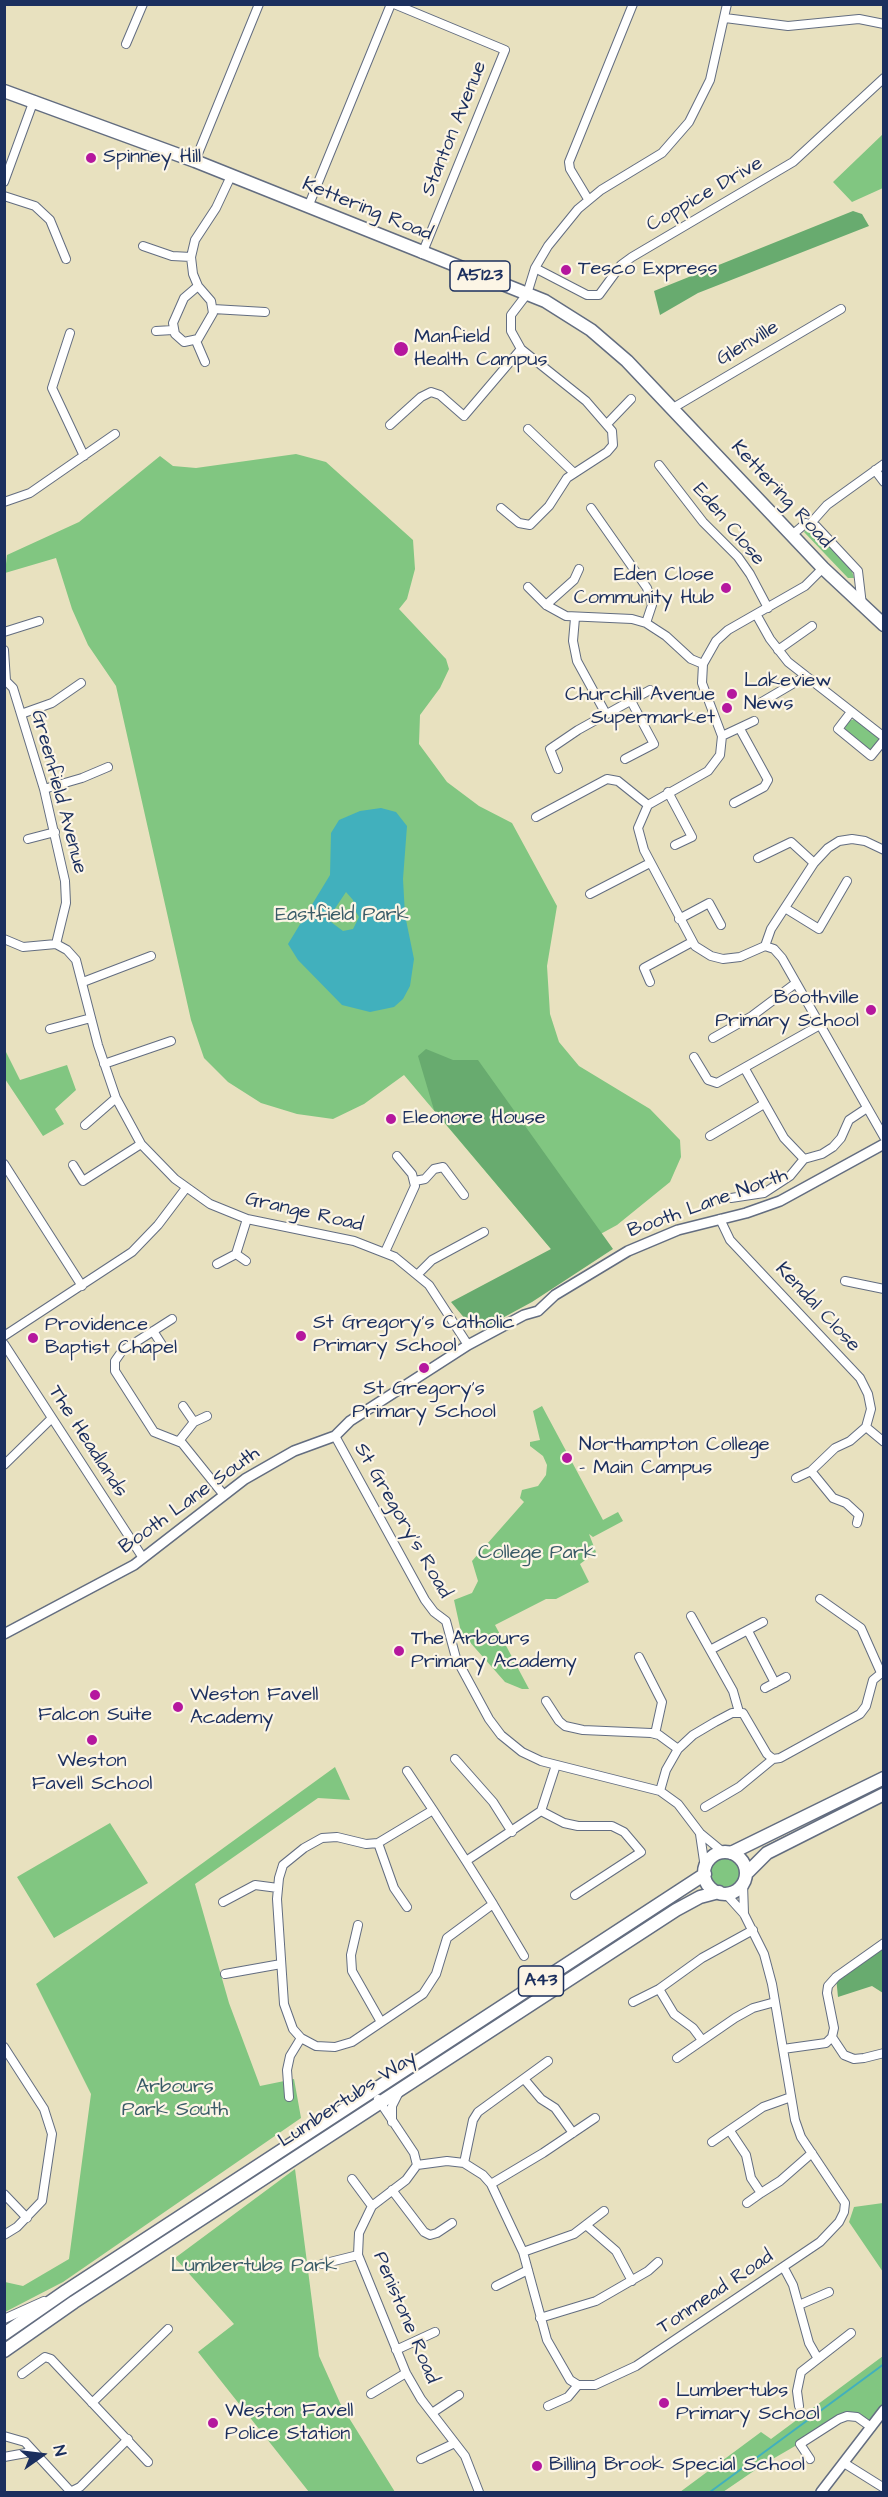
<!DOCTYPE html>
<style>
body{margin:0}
#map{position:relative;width:888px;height:2497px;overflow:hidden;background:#e8e1bf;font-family:"Architects Daughter",sans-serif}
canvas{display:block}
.frame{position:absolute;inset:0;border:6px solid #1b2f5e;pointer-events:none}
.north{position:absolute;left:12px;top:2425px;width:60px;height:60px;-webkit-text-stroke:4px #fcf5e5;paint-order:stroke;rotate:76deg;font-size:16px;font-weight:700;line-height:24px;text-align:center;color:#1b2f5e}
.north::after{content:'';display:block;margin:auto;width:21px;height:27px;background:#1b2f5e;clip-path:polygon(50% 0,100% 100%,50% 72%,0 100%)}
</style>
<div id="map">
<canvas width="888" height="2497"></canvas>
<div class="frame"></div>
<div class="north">N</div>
</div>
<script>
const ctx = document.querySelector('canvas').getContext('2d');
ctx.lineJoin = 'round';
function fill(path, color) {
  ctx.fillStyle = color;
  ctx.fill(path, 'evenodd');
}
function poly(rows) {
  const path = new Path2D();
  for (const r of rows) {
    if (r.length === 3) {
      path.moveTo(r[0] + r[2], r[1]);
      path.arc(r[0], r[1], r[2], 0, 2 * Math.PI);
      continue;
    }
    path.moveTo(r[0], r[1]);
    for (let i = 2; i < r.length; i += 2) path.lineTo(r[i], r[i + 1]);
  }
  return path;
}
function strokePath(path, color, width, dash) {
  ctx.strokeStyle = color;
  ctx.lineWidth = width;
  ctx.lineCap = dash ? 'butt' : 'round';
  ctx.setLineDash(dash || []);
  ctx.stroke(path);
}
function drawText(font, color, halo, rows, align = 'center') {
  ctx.font = font + ' "Architects Daughter",sans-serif';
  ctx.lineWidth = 4.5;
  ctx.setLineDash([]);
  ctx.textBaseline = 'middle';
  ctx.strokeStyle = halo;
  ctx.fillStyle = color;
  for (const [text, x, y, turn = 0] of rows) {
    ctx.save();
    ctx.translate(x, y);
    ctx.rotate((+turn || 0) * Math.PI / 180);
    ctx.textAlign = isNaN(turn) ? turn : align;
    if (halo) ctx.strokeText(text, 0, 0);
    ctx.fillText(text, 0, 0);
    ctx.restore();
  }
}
fill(poly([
 [883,134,883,188,852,202,833,182],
 [296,454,326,462,413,540,415,569,407,599,399,609,446,659,449,669,440,688,420,715,419,744,447,782,479,806,512,823,557,906,547,966,550,1014,559,1042,579,1066,650,1109,680,1140,681,1157,670,1182,617,1225,584,1243,551,1249,404,1075,364,1104,333,1119,297,1114,261,1103,228,1082,204,1058,191,1020,116,686,88,645,72,609,56,558,5,573,7,555,79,522,160,456,173,466,196,468],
 [810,524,852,571,854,578,848,578,804,532],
 [855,719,877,736,879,741,873,750,867,750,844,730,848,721],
 [4,1048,20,1080,67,1065,76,1090,55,1109,64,1124,43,1136,5,1079],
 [542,1406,603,1520,618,1512,623,1521,593,1537,589,1534,596,1552,580,1564,589,1582,556,1599,546,1599,495,1625,529,1689,522,1689,505,1682,461,1632,454,1600,472,1593,478,1581,472,1561,524,1502,520,1498,522,1490,538,1486,546,1475,547,1465,543,1456,530,1446,530,1442,540,1440,533,1411],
 [335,1767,350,1800,318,1798,195,1884,229,2003,260,2086,294,2079,301,2118,63,2282,5,2312,5,2282,23,2286,69,2259,91,2094,36,1984],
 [110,1823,148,1883,54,1938,17,1877],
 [725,1873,15],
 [295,2169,319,2356,341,2405,395,2492,309,2492,198,2352,234,2324,175,2258],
 [883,2203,884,2203,883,2272,849,2222,854,2207],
 [883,2356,883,2410,871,2427,847,2416,764,2464,723,2492,680,2492,761,2432,771,2439]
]), '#81c681');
fill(poly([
 [853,211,862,214,869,226,698,293,660,315,654,291],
 [426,1049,453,1060,478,1060,613,1249,532,1302,484,1328,471,1326,451,1302,551,1249,434,1110,418,1056],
 [883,1944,883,1993,872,1986,838,1997,836,1977]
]), '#68ab6f');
fill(poly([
 [381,808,396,812,407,826,403,879,405,915,414,959,410,986,403,999,394,1007,370,1012,342,1005,298,960,288,944,330,875,331,833,339,820,360,811],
 [346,892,353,900,354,909,359,917,353,929,343,931,331,922,330,916]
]), '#41b0bd');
strokePath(poly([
 [710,2492,884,2364]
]), '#41b0bd', 2);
const minor = poly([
 [394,4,505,50,422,254],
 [725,18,788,26,859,19,884,24],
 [126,44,143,4],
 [195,161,259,4],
 [4,182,34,100],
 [4,196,35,206,50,220,66,259],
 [588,199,570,169,569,162,633,4],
 [308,207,391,4],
 [143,246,172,256,191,257],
 [535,268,587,295,599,295,621,265,632,257,793,162,884,78],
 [198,286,184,298,173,323,175,334,184,342,198,339,213,313,211,301,198,286,193,274,191,257,195,240,216,208,231,176],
 [213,309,265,312],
 [156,331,173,330],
 [70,333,52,388,84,456],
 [196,341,205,362],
 [673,408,841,309],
 [607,424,631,399],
 [390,425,421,397,431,392,440,395,464,416,521,349],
 [528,429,573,472],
 [659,465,703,522,738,557,750,574,768,608],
 [875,470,884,482],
 [4,502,30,493,115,434],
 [501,508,519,523,530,525,549,506,567,478,607,452,613,445,612,431,586,401,521,349,511,331,511,315,527,294,535,268,548,246,578,209,601,190,662,153,689,122,710,80,727,4],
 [591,508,647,588,652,605,646,623],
 [811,523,827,505,884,464],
 [792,535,806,523,816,526,858,571,862,605],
 [528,587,546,605,566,616,632,619,646,623,666,636,691,659,703,664],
 [546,605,574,580,579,569],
 [756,614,770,639,788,662,884,737],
 [575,618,573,641,577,661,606,714],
 [4,632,39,621],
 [4,650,6,681,13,688,44,789,65,881,66,903,56,944],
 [778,650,812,626],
 [760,703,806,676],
 [851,712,838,729,871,756,884,740],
 [21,714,52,703,81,683],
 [722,736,754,721],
 [625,759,654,744,631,701],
 [558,769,550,749,578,730,650,690],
 [44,789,82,778,108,767],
 [668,792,692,837,675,845],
 [734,803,764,787,768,780,740,729],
 [536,817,607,779,618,781,648,805],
 [28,839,55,832],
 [758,858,791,842,814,863],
 [590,894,650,863],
 [785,908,819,929,847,881],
 [679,919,709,903,721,925],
 [4,939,23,947,56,944,67,950,76,960,98,1045,116,1098,141,1144,175,1179,210,1204,247,1219,354,1241,395,1257,429,1285,468,1345],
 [765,946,740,957,723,959,711,956,695,946,644,850,638,828,648,805,708,771,720,755,722,736,702,683,703,664,716,641,728,630,805,586,823,568],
 [765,946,774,949,782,958,884,1137],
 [765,946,771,929,814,863,828,848,839,841,852,839,865,841,884,850],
 [83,982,151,956],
 [650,982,644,968,692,942],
 [50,1029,91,1018],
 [713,1038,752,1016,796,983],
 [694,1057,708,1080,717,1083,820,1025],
 [104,1064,171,1041],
 [745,1069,784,1138,804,1159,822,1154,833,1147,841,1138,849,1120,867,1108],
 [85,1125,116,1098],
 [710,1136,764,1104],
 [4,1164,82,1286],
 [73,1165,83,1181,141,1144],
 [415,1181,425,1179,434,1169,443,1167,464,1195],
 [731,1198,764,1193,790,1176,804,1159],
 [720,1219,730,1240,860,1378,868,1394,871,1409,866,1427,850,1441,835,1448,811,1471,796,1478],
 [385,1252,415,1186,412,1174,397,1156],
 [236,1254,246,1261],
 [217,1264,236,1254,247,1219],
 [418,1274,432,1260,484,1232],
 [845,1281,884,1289],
 [172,1319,122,1351,115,1361,115,1371,154,1432,182,1443,223,1494],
 [153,1331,162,1345],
 [4,1336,132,1252,158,1225,186,1188],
 [4,1344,143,1558],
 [183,1406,194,1422],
 [866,1427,884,1442],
 [335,1436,425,1600,434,1612,446,1621,456,1658,489,1719,501,1735,522,1752,541,1761,660,1791,678,1804,700,1833,723,1852],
 [179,1441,194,1422,207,1416],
 [4,1465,52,1418],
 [811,1471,833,1498,846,1503,859,1515,857,1523],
 [820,1599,861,1628,881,1673],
 [691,1616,733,1691,739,1712],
 [748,1631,775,1683],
 [710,1650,763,1622],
 [639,1657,662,1702,655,1734],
 [765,1688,786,1677],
 [546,1701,559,1721,565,1726,583,1730,651,1733,659,1735,678,1749],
 [455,1759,493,1802,512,1832],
 [407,1771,433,1810],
 [660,1791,666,1770,678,1749,693,1735,715,1722,732,1713,743,1713,767,1754,773,1759,780,1758,860,1714,866,1706,873,1680,884,1671],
 [705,1807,739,1787,773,1759],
 [541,1811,564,1823,578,1826,612,1826,624,1832,641,1852,575,1895],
 [700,1834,705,1868],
 [378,1843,394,1888,407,1907],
 [466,1861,541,1811,556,1765],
 [743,1884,744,1914],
 [223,1902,255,1885,278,1888],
 [493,1904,447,1938,436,1974,423,1994,352,2042,335,2047,316,2046,301,2038,293,2029,284,2004,277,1899,279,1878,283,1865,304,1848,322,1838,337,1837,366,1844,378,1843,433,1810,466,1861,493,1904,524,1956],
 [358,1925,351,1955,352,1971,381,2022],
 [884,1943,836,1977,828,1986,827,1993,834,2028,832,2037,844,2055,854,2059,864,2058,884,2053],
 [225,1974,281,1964],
 [659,1989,674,2014,693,2028,702,2040],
 [633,2002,659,1989,702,1958,753,1930],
 [4,2047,44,2109,52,2134,42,2201,17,2227,4,2235],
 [783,2049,826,2043,832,2037],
 [677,2058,735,2018,753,2008,775,2002],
 [525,2080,541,2099,555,2108,573,2133],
 [289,2097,287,2070,290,2056,301,2038],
 [378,2099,414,2153,417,2165,406,2180,372,2206,359,2233,358,2255,406,2373,421,2399,465,2456,479,2492],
 [392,2122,392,2106,398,2094],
 [730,2131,746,2155,751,2178,761,2193,780,2181,812,2153],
 [712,2142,763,2107,791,2097],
 [464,2163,473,2120,478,2112,548,2061],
 [417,2165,447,2161,464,2163,483,2175,491,2184,523,2252,547,2340,570,2380,578,2385,595,2385,636,2366,820,2242,839,2222,844,2212,845,2203,801,2137,795,2120,772,1984,764,1954,744,1914,726,1894],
 [352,2179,372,2206],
 [491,2184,543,2153,595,2118],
 [392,2190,424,2232,430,2235,437,2233,452,2223],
 [4,2194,27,2218],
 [747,2203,761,2193],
 [586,2225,616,2251,632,2281],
 [523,2252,574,2234,604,2211],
 [322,2264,358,2255],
 [784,2268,793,2285,809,2343,817,2357],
 [496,2286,528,2270],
 [799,2305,829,2292],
 [540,2318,596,2301,648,2271,658,2262],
 [4,2319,44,2301],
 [396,2350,435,2332],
 [22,2374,45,2357,51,2359,148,2462],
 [371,2394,406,2373],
 [92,2403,168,2329],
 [548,2406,568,2397,578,2385],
 [799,2406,797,2391,801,2372,851,2333],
 [432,2413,459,2395],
 [4,2436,25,2442,71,2492],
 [4,2457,26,2453,31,2449],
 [421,2459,455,2443],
 [810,2459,800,2444,839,2419,847,2416,857,2417,871,2427],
 [844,2463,884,2488],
 [70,2492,80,2487,128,2439]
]);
const tertiary = poly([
 [4,1634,134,1565,245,1479,294,1451,335,1436,350,1421,468,1345,524,1315,538,1311,555,1295,628,1251,678,1230,746,1213,780,1201,884,1144],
 [821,2492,884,2410]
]);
const primary = poly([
 [4,91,195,161,545,301,591,330,627,361,823,568,884,625]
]);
const trunk = poly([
 [725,1873,21],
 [731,1853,884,1778],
 [746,1874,767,1853,884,1794],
 [4,2334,66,2291,705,1874],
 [4,2351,74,2302,676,1910,700,1897,719,1892]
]);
strokePath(minor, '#636d80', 10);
strokePath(tertiary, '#636d80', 12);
strokePath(primary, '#636d80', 15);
strokePath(trunk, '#636d80', 15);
strokePath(minor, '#fff', 8);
strokePath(tertiary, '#fff', 9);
strokePath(primary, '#fff', 12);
strokePath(trunk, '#fff', 12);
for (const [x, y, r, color] of [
 [91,158,6,"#b5179e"],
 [566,270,6,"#b5179e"],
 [401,349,8,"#b5179e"],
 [726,588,6,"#b5179e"],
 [732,694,6,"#b5179e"],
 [727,708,6,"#b5179e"],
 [871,1010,6,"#b5179e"],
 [391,1119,6,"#b5179e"],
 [301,1336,6,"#b5179e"],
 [33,1338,6,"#b5179e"],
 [424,1368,6,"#b5179e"],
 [567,1458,6,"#b5179e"],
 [399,1651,6,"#b5179e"],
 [95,1695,6,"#b5179e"],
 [178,1707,6,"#b5179e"],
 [92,1740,6,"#b5179e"],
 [664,2403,6,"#b5179e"],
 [213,2423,6,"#b5179e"],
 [537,2466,6,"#b5179e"]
]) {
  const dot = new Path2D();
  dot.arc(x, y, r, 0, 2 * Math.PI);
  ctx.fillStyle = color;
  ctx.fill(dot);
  strokePath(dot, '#fcf5e5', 2);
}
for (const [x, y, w] of [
 [480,276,60],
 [541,1981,45]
]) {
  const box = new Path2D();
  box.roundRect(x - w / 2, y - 15, w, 30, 4.5);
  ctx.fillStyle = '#fcf5e5';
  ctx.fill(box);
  strokePath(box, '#1b2f5e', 1.5);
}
drawText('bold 18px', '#1b2f5e', null, [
 ["A5123",480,276],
 ["A43",541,1981]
]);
drawText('20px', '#1b2f5e', '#fcf5e5', [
 ["Stanton Avenue",455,129,-68],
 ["Coppice Drive",705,195,-30],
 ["Kettering Road",367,210,22],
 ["Glenville",748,344,-31],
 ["Kettering Road",781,495,47],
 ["Eden Close",728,525,50],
 ["Greenfield Avenue",58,792,75],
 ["Booth Lane North",708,1204,-20],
 ["Grange Road",304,1213,13],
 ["Kendal Close",817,1308,47],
 ["The Headlands",87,1442,57],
 ["Booth Lane South",190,1501,-36],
 ["St Gregory's Road",402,1521,60],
 ["Lumbertubs Way",348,2100,-33],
 ["Tonmead Road",716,2293,-34],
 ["Penistone Road",405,2318,67]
]);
drawText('20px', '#1b2f5e', '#fcf5e5', [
 ["Spinney Hill",103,158],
 ["Tesco Express",578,270],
 ["Manfield",414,338],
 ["Health Campus",414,361],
 ["Eden Close",714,576,"right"],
 ["Community Hub",714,599,"right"],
 ["Lakeview",744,682],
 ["News",744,705],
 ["Churchill Avenue",715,696,"right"],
 ["Supermarket",715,719,"right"],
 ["Boothville",859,999,"right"],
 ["Primary School",859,1022,"right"],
 ["Eleonore House",403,1119],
 ["St Gregory's Catholic",313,1324],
 ["Primary School",313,1347],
 ["Providence",45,1326],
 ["Baptist Chapel",45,1349],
 ["St Gregory's",424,1390,"center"],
 ["Primary School",424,1413,"center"],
 ["Northampton College",579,1446],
 ["- Main Campus",579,1469],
 ["The Arbours",411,1640],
 ["Primary Academy",411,1663],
 ["Weston Favell",190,1696],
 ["Academy",190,1719],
 ["Falcon Suite",95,1716,"center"],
 ["Weston",92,1762,"center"],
 ["Favell School",92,1785,"center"],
 ["Lumbertubs",676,2392],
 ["Primary School",676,2415],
 ["Weston Favell",225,2412],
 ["Police Station",225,2435],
 ["Billing Brook Special School",549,2466]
], 'left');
drawText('20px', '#3a5c68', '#fcf5e5', [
 ["Eastfield Park",342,916],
 ["College Park",537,1554],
 ["Arbours",175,2088],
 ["Park South",175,2111],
 ["Lumbertubs Park",254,2267]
]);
</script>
